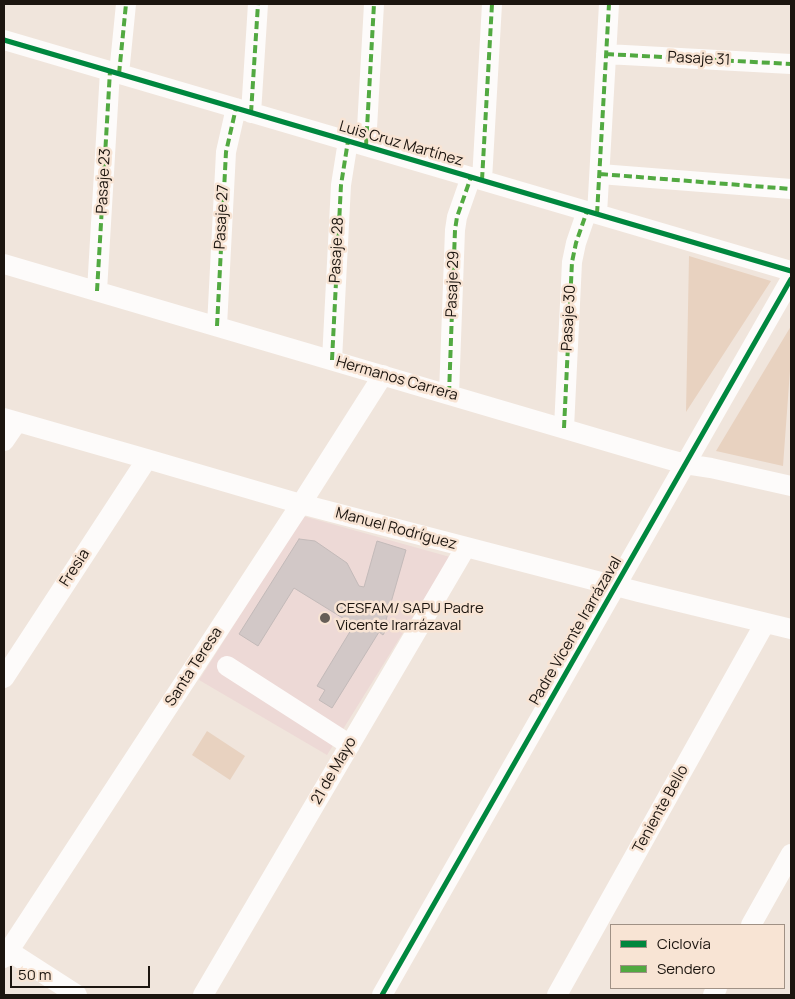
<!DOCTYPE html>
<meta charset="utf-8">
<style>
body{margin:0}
#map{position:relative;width:795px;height:999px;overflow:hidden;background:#f0e5dc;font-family:Manrope,sans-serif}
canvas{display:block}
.frame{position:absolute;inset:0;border:5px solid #1c150f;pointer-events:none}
.legend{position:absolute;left:610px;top:924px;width:175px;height:65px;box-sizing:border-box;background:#f8e4d4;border:1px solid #a09185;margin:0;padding:6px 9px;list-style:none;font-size:15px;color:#1c150f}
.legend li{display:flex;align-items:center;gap:10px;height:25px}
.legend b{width:25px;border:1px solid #a09185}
.scale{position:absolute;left:10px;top:966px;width:140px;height:22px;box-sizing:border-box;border:2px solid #1c150f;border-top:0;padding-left:6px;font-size:15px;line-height:18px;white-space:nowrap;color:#1c150f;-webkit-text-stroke:4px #f8e4d4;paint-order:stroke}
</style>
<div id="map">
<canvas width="795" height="999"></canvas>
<div class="frame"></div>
<ul class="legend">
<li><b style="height:6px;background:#00873e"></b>Ciclovía</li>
<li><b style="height:6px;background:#52a941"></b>Sendero</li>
</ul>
<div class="scale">50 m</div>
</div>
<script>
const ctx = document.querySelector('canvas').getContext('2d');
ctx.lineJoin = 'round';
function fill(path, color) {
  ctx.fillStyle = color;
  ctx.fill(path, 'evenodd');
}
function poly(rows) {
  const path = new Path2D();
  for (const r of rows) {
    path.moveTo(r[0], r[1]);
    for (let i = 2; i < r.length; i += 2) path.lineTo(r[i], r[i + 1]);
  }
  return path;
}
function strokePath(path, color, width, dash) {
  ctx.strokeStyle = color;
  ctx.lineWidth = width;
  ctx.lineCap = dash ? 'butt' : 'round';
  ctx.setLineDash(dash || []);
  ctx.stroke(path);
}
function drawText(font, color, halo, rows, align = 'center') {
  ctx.font = font + ' Manrope,sans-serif';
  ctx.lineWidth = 5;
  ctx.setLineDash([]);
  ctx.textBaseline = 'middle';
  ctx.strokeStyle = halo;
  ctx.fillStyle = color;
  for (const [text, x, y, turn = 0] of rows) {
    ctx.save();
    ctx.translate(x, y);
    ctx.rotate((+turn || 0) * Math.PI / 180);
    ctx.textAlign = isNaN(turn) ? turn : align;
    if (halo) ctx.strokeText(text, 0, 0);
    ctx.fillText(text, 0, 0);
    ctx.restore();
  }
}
fill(poly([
 [303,516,450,557,327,755,199,680]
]), '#edd9d6');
fill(poly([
 [689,256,771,281,686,412],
 [791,326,791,357,783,466,716,451],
 [207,731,245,756,230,780,192,755]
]), '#e8d2c0');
const building = poly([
 [299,539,315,541,347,563,359,586,364,587,377,541,406,550,386,620,390,623,383,635,379,632,332,708,319,700,325,690,317,686,354,625,294,588,258,646,239,634,299,539]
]);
fill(building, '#d2c8c7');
strokePath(building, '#c3bab9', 1);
strokePath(poly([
 [4,40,791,271],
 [606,54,791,64],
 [119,74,126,4],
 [251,113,258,4],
 [366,146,374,4],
 [600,174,791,189],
 [482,180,492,4],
 [597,214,609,4],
 [4,264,660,457,685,464,711,468,791,486],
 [97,291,110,71],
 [217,326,226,152,236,108],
 [332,360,341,185,348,141],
 [449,394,455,230,457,217,471,177],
 [4,418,147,459,301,504,639,592,791,629],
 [564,428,572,262,576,243,587,211],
 [4,441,17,422],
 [227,666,350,745],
 [4,678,147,459],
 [751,925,791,854],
 [4,948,77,995],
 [4,958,291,519,301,504,383,375],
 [203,995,466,547],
 [382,995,791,279],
 [557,995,765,623],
 [713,995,717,988]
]), '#fdfbfa', 20);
strokePath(poly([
 [606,54,791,64],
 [119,74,126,4],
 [251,113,258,4],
 [366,146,374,4],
 [600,174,791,189],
 [482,180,492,4],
 [597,214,609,4],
 [97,291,110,71],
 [217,326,226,152,236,108],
 [332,360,341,185,348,141],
 [449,394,455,230,457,217,471,177],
 [564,428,572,262,576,243,587,211]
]), '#52a941', 4, [8, 4]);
strokePath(poly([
 [4,40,791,271],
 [382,995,791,279]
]), '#00873e', 5);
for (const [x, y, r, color] of [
 [325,618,6,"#665e57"]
]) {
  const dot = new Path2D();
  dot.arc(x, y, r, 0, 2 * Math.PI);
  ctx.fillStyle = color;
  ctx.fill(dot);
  strokePath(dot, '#f8e4d4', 2);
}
drawText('15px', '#1c150f', '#f8e4d4', [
 ["Pasaje 31",699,59,3],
 ["Luis Cruz Martínez",401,144,16],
 ["Pasaje 23",104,181,-87],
 ["Pasaje 27",222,217,-87],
 ["Pasaje 28",337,250,-87],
 ["Pasaje 29",453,284,-88],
 ["Pasaje 30",569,318,-87],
 ["Hermanos Carrera",397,379,16],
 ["Manuel Rodríguez",396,529,15],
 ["Fresia",75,568,-57],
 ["Padre Vicente Irarrázaval",576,631,-60],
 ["Santa Teresa",194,667,-57],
 ["21 de Mayo",334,771,-60],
 ["Teniente Bello",661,809,-61]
]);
drawText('15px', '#1c150f', '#f8e4d4', [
 ["CESFAM/ SAPU Padre",336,609],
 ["Vicente Irarrázaval",336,626]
], 'left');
</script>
